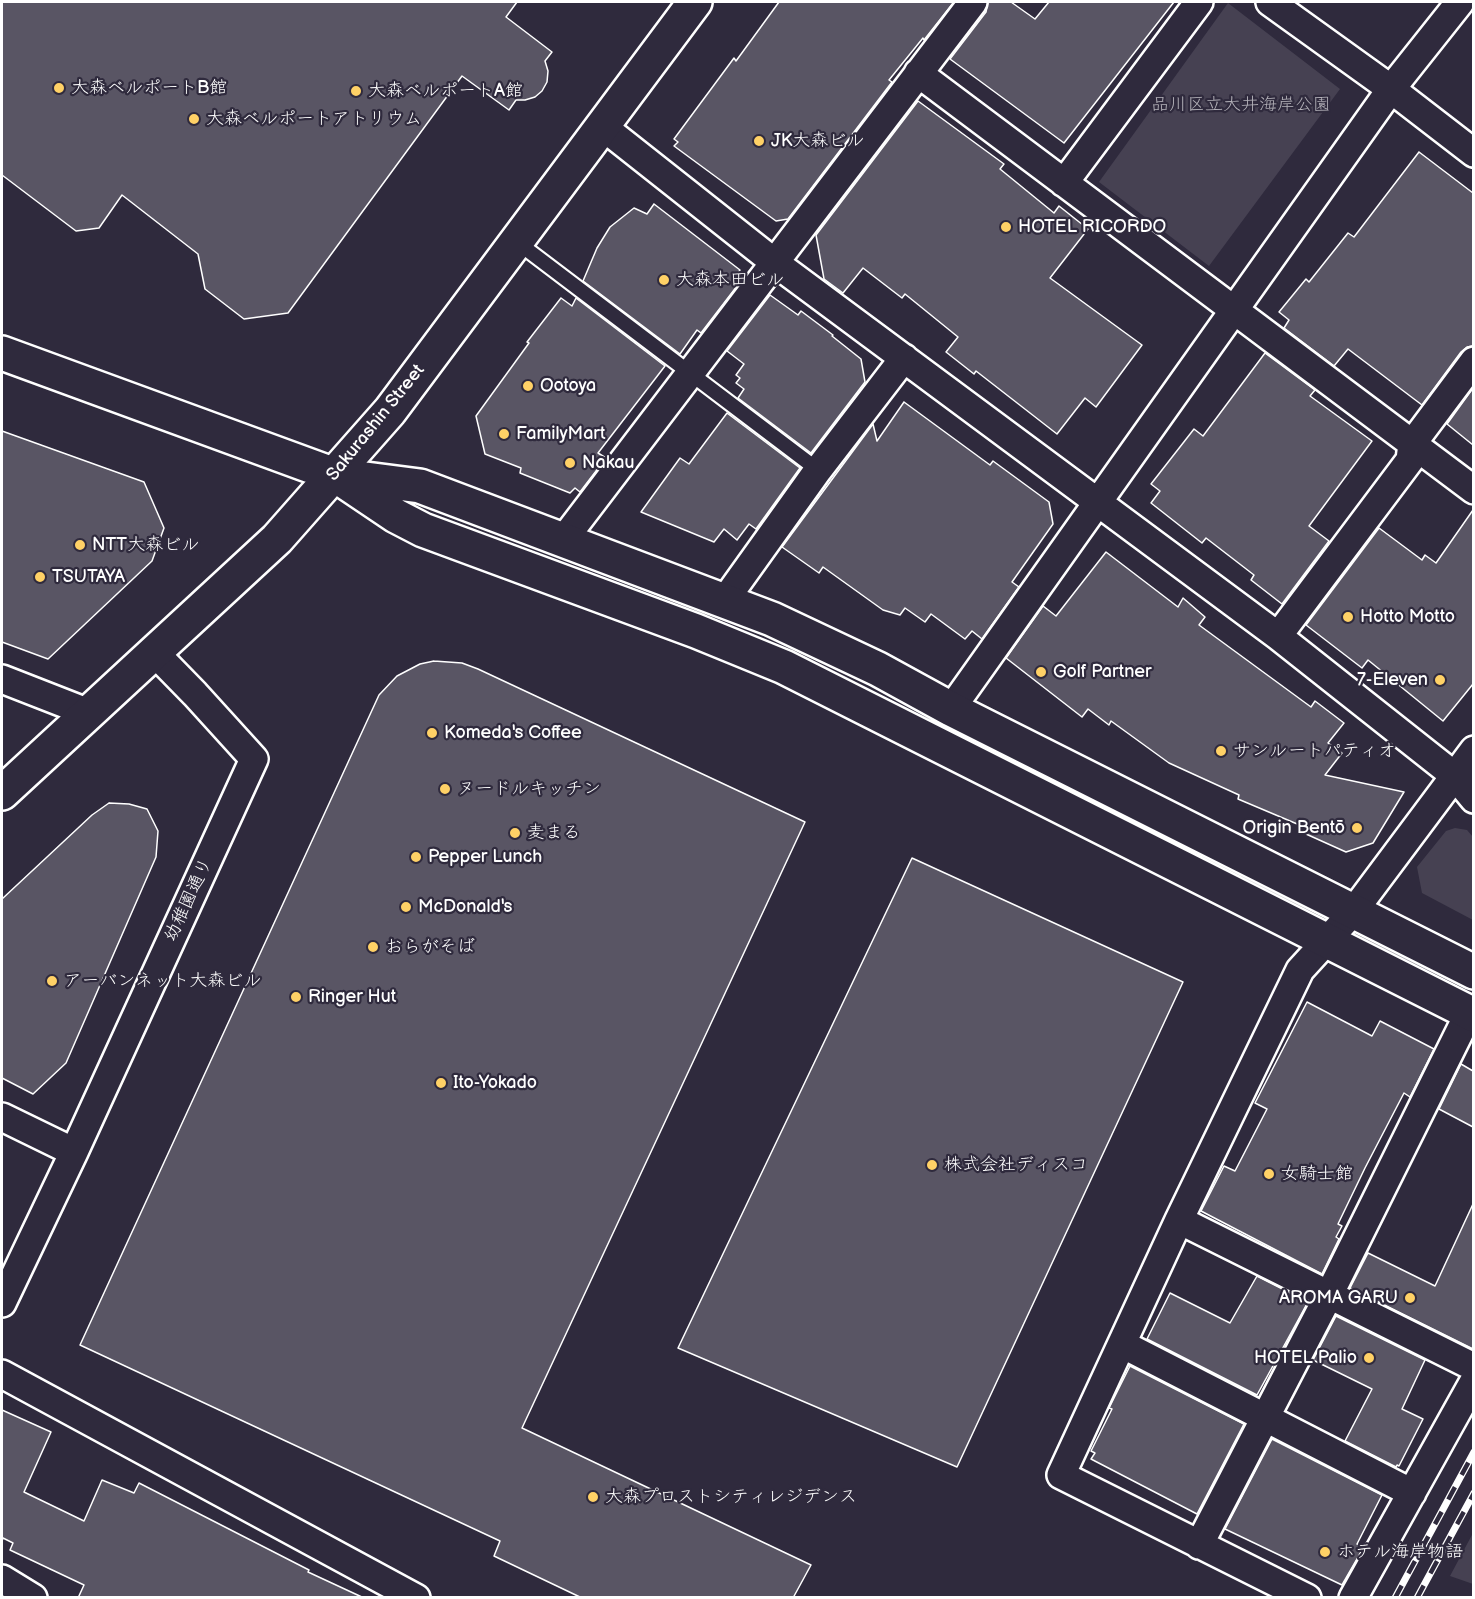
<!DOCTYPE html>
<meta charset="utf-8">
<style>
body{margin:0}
#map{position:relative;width:1475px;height:1599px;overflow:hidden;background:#2f2a3d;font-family:"Balsamiq Sans",sans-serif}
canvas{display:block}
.frame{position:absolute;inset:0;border:3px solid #fff;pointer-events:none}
</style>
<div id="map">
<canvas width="1475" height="1599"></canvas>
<div class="frame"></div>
</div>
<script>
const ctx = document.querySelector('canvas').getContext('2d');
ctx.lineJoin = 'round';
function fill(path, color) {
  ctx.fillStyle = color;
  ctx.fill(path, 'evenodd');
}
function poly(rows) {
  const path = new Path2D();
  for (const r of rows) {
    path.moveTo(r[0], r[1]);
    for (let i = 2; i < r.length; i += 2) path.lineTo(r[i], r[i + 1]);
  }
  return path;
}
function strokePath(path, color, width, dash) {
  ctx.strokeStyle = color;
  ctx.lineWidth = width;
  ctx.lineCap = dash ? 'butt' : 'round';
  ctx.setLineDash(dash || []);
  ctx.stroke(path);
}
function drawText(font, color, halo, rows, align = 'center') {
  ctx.font = font + ' "Balsamiq Sans","Klee One",sans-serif';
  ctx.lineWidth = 4.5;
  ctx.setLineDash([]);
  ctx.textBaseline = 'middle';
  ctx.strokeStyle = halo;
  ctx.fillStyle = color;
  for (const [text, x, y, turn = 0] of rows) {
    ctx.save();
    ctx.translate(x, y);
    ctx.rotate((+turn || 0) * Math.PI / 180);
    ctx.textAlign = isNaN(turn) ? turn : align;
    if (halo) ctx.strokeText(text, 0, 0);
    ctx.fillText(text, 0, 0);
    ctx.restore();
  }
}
fill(poly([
 [1228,3,1340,89,1209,266,1099,182],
 [1455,828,1467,830,1473,837,1473,920,1422,893,1417,867,1446,831],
 [1473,1533,1473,1584,1450,1576]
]), '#464152');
const building = poly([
 [2,2,517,2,506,17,552,52,545,61,548,71,547,82,542,91,535,97,525,100,516,100,509,110,462,76,288,313,244,319,205,289,198,254,122,195,99,228,76,231,2,175,2,2],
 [779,2,954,2,924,40,923,38,889,80,892,82,788,219,776,221,674,146,678,142,674,139,734,58,736,61,779,2],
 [988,2,1011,2,1035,19,1049,2,1174,2,1064,143,950,59,986,12,988,2],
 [918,101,1004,164,1000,169,1054,213,1059,206,1088,229,1050,278,1142,345,1096,407,1085,398,1057,434,976,371,974,374,946,352,958,337,905,294,902,298,863,268,843,293,824,279,816,235,918,101],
 [1419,152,1473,193,1473,346,1467,347,1461,352,1422,405,1348,349,1334,366,1284,328,1289,320,1279,312,1306,279,1309,282,1348,233,1354,237,1419,152],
 [654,204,740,270,738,273,744,277,701,333,697,330,680,354,583,281,597,248,610,227,634,208,647,214,654,204],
 [770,295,798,315,801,311,833,335,832,336,861,359,865,382,811,453,738,398,744,389,736,383,740,378,736,375,744,364,727,351,770,295],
 [561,298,572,306,576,298,665,366,598,453,606,458,580,492,575,488,570,493,520,473,521,468,485,454,476,416,529,343,527,342,561,298],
 [1265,353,1315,390,1310,396,1372,441,1309,526,1329,541,1282,604,1251,580,1254,575,1206,538,1202,543,1151,503,1160,491,1151,484,1194,429,1203,436,1265,353],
 [1473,388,1473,445,1447,424,1473,388],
 [904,402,990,465,993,461,1049,502,1053,524,1012,582,1019,587,982,639,972,631,965,639,931,614,925,622,905,608,900,615,883,610,823,567,819,573,782,547,873,424,877,441,904,402],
 [727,413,800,468,756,529,749,524,737,540,724,529,714,542,641,512,680,458,689,464,727,413],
 [2,431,144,482,164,528,152,561,48,659,2,642,2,431],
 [1473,510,1473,684,1443,721,1368,660,1362,668,1306,625,1379,528,1422,560,1425,555,1436,563,1473,510],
 [1106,552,1178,607,1183,598,1205,617,1199,625,1311,707,1315,701,1344,723,1328,743,1342,753,1325,775,1404,792,1373,843,1346,852,1306,834,1309,829,1238,799,1239,795,1169,763,1111,721,1109,725,1088,709,1082,717,1006,658,1043,606,1056,616,1106,552],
 [434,661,462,663,478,669,805,822,522,1428,811,1565,793,1598,582,1598,494,1556,500,1541,80,1345,379,695,397,676,420,664,434,661],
 [109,803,129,804,147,809,158,831,156,857,66,1063,33,1094,2,1078,2,899,92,815,109,803],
 [912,858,1183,982,957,1467,678,1348,912,858],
 [1307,1002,1372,1036,1380,1021,1434,1049,1410,1097,1404,1093,1365,1168,1338,1224,1342,1226,1336,1237,1339,1239,1322,1274,1201,1211,1224,1166,1235,1171,1267,1109,1255,1103,1307,1002],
 [1461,1064,1473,1071,1473,1127,1439,1109,1461,1064],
 [1473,1204,1473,1349,1350,1288,1368,1253,1435,1286,1473,1204],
 [1257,1276,1308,1302,1257,1395,1147,1339,1170,1293,1230,1323,1257,1276],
 [1336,1316,1425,1360,1402,1409,1423,1419,1399,1466,1397,1465,1396,1467,1345,1441,1372,1389,1313,1360,1336,1316],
 [1130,1366,1244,1424,1197,1514,1091,1459,1095,1453,1091,1451,1112,1409,1109,1408,1130,1366],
 [2,1410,51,1432,24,1492,84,1521,102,1480,134,1493,139,1483,309,1570,308,1572,364,1598,78,1598,84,1585,10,1550,13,1543,3,1538,2,1541,2,1410],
 [1272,1439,1382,1495,1357,1544,1364,1547,1342,1585,1225,1529,1272,1439]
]);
fill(building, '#595564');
strokePath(building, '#fff', 1.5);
const lane = poly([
 [517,242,818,470]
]);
const street = poly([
 [1270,2,1391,89,1474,153],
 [918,73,1474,490],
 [602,126,774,262,1278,636,1455,776,1474,799],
 [1064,183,1199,2],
 [564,539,973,2],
 [725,600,818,470,904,358],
 [1278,636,1410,460,1412,444,1474,361],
 [2,679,89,713],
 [951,709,1391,89,1460,2],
 [2,1117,74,1152],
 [1179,1220,1474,1367],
 [2,1303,74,1152,254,759,195,694,155,653],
 [1122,1344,1412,1493],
 [2,1374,416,1598],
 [1199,1545,1329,1295,1469,1013],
 [2,1579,33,1598],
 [1307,1598,1061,1475,1179,1220,1300,970,1353,912,1474,750],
 [1353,1598,1474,1381]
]);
const secondary = poly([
 [2,353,335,475,420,486,772,619,878,669,951,709,1474,972],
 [341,479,396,516,423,530,696,631,784,667,1474,1015],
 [2,793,277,539,390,411,695,2]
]);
strokePath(lane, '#fff', 18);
strokePath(street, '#fff', 32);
strokePath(secondary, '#fff', 38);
strokePath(lane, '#2f2a3d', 14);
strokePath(street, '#2f2a3d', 27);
strokePath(secondary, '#2f2a3d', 33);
const rail = poly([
 [1395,1598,1474,1452],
 [1417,1598,1474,1493]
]);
strokePath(rail, '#fff', 7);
strokePath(rail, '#2f2a3d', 4.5, [14]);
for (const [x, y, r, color] of [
 [59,88,6,"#ffd166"],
 [356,91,6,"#ffd166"],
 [194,119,6,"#ffd166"],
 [759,141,6,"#ffd166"],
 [1006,227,6,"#ffd166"],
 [664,280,6,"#ffd166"],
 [528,386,6,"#ffd166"],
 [504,434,6,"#ffd166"],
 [570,463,6,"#ffd166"],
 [80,545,6,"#ffd166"],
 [40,577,6,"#ffd166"],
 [1348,617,6,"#ffd166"],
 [1041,672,6,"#ffd166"],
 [1440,680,6,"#ffd166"],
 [432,733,6,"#ffd166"],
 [1221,751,6,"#ffd166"],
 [445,789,6,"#ffd166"],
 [1357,828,6,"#ffd166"],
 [515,833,6,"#ffd166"],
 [416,857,6,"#ffd166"],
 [406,907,6,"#ffd166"],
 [373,947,6,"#ffd166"],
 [52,981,6,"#ffd166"],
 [296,997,6,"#ffd166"],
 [441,1083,6,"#ffd166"],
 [932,1165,6,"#ffd166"],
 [1269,1174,6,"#ffd166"],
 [1410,1298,6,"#ffd166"],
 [1369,1358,6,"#ffd166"],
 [593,1497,6,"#ffd166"],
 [1325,1552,6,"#ffd166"]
]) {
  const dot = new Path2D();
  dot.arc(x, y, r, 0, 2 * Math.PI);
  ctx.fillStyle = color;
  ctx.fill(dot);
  strokePath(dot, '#2f2a3d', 2);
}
drawText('18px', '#fff', '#2f2a3d', [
 ["大森ベルポートB館",71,88],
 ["大森ベルポートA館",368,91],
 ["大森ベルポートアトリウム",206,119],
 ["JK大森ビル",771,141],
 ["HOTEL RICORDO",1018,227],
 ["大森本田ビル",676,280],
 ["Ootoya",540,386],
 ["FamilyMart",516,434],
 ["Nakau",582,463],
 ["NTT大森ビル",92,545],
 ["TSUTAYA",52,577],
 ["Hotto Motto",1360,617],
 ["Golf Partner",1053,672],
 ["7-Eleven",1428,680,"right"],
 ["Komeda's Coffee",444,733],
 ["サンルートパティオ",1233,751],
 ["ヌードルキッチン",457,789],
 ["Origin Bentō",1345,828,"right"],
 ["麦まる",527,833],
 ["Pepper Lunch",428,857],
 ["McDonald's",418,907],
 ["おらがそば",385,947],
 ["アーバンネット大森ビル",64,981],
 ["Ringer Hut",308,997],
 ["Ito-Yokado",453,1083],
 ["株式会社ディスコ",944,1165],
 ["女騎士館",1281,1174],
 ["AROMA GARU",1398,1298,"right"],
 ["HOTEL Palio",1357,1358,"right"],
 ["大森プロストシティレジデンス",605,1497],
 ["ホテル海岸物語",1337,1552]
], 'left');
drawText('18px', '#b5b3ba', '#2f2a3d', [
 ["品川区立大井海岸公園",1241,105]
]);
drawText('18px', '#fff', '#2f2a3d', [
 ["Sakurashin Street",376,423,-51],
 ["幼稚園通り",189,900,-65]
]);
</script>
